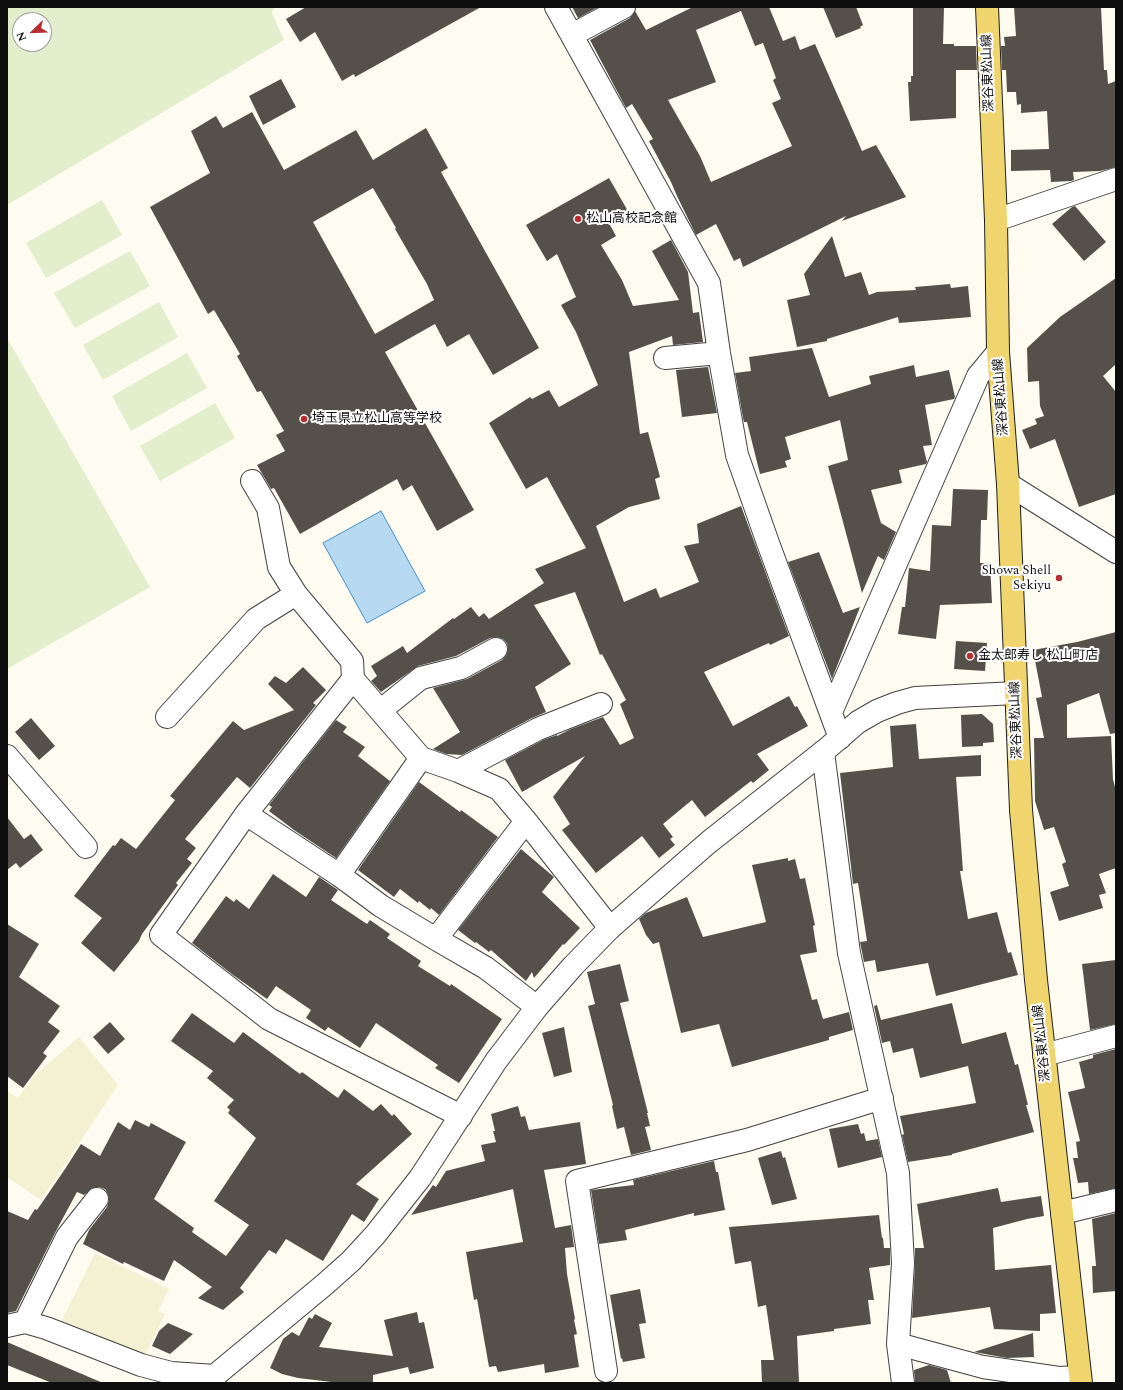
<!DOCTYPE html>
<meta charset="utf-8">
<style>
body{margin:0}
#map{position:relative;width:1123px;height:1390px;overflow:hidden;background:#fefcf0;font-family:Spectral,serif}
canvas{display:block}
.frame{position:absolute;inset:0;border:8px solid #0e0e0e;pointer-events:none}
.north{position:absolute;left:12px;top:12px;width:40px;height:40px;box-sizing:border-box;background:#fff;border:1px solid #9f9f9f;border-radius:50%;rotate:247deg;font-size:11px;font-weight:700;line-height:16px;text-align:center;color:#0e0e0e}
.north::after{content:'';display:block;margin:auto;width:14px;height:18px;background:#b62e30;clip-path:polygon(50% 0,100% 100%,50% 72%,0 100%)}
</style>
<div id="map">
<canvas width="1123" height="1390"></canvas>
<div class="frame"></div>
<div class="north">N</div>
</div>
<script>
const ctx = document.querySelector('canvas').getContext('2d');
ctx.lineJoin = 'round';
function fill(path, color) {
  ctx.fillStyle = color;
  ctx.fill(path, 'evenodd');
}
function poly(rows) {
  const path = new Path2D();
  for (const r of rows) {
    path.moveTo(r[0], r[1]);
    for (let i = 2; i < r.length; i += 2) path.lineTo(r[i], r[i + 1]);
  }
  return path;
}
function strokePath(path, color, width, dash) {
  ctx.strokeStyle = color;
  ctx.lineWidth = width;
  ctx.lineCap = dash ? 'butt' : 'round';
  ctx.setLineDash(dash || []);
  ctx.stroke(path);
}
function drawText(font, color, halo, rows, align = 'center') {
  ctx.font = font + ' Spectral,"Noto Sans JP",serif';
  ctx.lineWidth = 4;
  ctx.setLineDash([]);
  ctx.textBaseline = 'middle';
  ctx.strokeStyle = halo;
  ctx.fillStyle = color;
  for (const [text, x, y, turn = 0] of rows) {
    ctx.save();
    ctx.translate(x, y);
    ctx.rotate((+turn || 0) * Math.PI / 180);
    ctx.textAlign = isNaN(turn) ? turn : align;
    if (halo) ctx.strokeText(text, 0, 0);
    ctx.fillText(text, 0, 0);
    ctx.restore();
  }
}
fill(poly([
 [79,1037,118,1085,41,1200,7,1177,7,1091,18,1098,34,1076],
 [95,1253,169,1289,158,1311,165,1314,144,1358,60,1324]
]), '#f3f1d1');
fill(poly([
 [7,7,274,7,272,13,284,40,7,205],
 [20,20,44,20,44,44,20,44],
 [102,200,122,235,46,278,26,243],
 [130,251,150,286,75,328,54,293],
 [159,302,178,337,103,380,83,345],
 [7,338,150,587,7,669],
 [187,353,207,388,131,431,112,396],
 [215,403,235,438,160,481,140,446]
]), '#e2eecc');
const water = poly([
 [381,511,425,591,367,623,323,543,381,511]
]);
fill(water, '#b7daf2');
strokePath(water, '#438dc5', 1);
fill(poly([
 [306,7,481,7,355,77,354,74,342,81,315,32,300,42,286,19],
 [572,7,598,7,578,18],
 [693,7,769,7,783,41,795,36,800,50,815,44,862,151,876,145,906,197,842,221,846,216,743,267,740,258,734,261,716,224,696,235,677,196,671,182,649,141,653,139,632,104,626,108,590,40,630,18,635,11,646,30],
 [741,11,755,46,763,43,776,78,773,80,781,99,772,103,792,146,711,182,700,156,668,100,716,82,696,30],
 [823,7,856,7,863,25,860,27,861,28,836,38],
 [913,7,944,7,943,44,954,44,954,46,976,46,977,70,956,70,956,118,910,121,908,82,911,82,911,76,913,76],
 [1014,7,1101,7,1104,70,1107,70,1108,84,1116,81,1116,167,1100,171,1073,172,1074,180,1071,181,1051,182,1050,170,1011,171,1011,150,1049,149,1047,111,1021,113,1021,104,1017,105,1016,92,1007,92,1006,70,1002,70,1001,46,1005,46,1004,37,1016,36],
 [281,79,296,107,263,125,249,96],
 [252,112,284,170,356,130,373,160,426,128,448,168,441,172,539,348,493,375,469,334,447,347,435,324,385,352,474,510,437,531,412,485,403,491,397,479,300,534,274,488,271,489,257,465,285,451,276,435,284,431,261,391,257,392,237,356,240,354,214,310,208,314,150,207,210,173,191,131,216,116,223,128],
 [373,188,396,228,395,229,427,284,434,300,375,334,313,222],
 [609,178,629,213,610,225,616,236,601,245,622,280,633,306,679,300,652,251,671,240,688,272,693,313,699,312,703,342,673,345,672,336,629,352,640,434,648,432,660,477,655,479,660,499,629,507,596,526,624,602,656,588,660,598,699,582,684,546,699,543,697,524,741,506,789,636,770,645,769,643,704,672,733,726,789,696,795,707,797,706,808,726,757,754,769,770,753,783,751,781,705,817,692,800,663,824,673,837,670,839,675,845,659,858,642,836,596,873,562,830,570,824,553,797,585,756,522,792,505,760,543,740,557,735,557,736,571,729,603,717,620,745,634,738,620,704,626,700,602,654,600,655,575,592,534,605,571,664,535,687,546,712,532,718,462,755,446,754,433,749,460,732,433,688,467,679,502,660,506,656,508,650,507,643,503,639,497,637,490,638,456,656,418,666,381,692,371,681,377,676,371,666,403,646,407,653,453,618,454,619,471,607,479,617,484,613,489,619,544,583,535,569,586,548,547,477,526,489,489,423,530,397,532,399,549,390,559,407,598,385,576,332,561,305,576,297,557,254,547,261,526,225],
 [1075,206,1106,242,1084,261,1052,224,1072,207],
 [832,236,845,277,861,272,869,295,877,292,916,290,915,287,950,284,951,288,968,286,971,317,899,323,898,317,827,339,827,341,797,347,787,300,810,295,804,274],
 [1116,278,1116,364,1103,376,1116,392,1116,494,1079,507,1055,439,1030,449,1022,430,1037,424,1035,419,1044,416,1040,406,1039,381,1028,382,1027,348,1060,317],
 [812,348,829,397,871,384,869,376,914,365,916,377,949,370,955,397,954,399,925,405,932,445,923,446,927,462,926,464,899,470,902,483,871,490,881,523,896,532,884,560,878,556,862,593,828,466,848,460,840,420,785,437,791,459,785,461,787,467,760,474,747,422,744,422,743,418,735,373,751,371,749,357],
 [708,367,717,413,682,417,676,370],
 [953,489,988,490,987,520,981,520,980,563,990,563,992,603,940,605,936,639,898,634,902,607,905,607,909,568,930,571,932,525,951,526],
 [819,552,843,613,860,607,832,679,788,562],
 [1116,632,1116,733,1110,734,1099,693,1067,705,1067,738,1111,736,1113,779,1116,791,1116,868,1099,874,1106,893,1099,895,1103,908,1059,921,1050,892,1069,886,1062,864,1066,862,1054,827,1044,830,1035,801,1034,738,1044,738,1036,698,1042,697,1033,650,1077,642],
 [956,641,987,643,985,671,954,669],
 [303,667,326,690,313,703,316,705,250,788,237,777,185,839,196,848,187,859,192,863,176,883,178,885,142,934,139,941,114,972,81,943,102,918,74,896,113,845,115,846,121,838,136,849,175,800,170,796,233,721,244,730,294,710,268,684,275,676,286,683],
 [982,714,993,724,994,742,983,743,983,746,962,747,961,715],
 [31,718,55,746,39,760,15,732],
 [336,720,347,727,343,732,365,747,358,756,390,781,336,858,294,830,269,811,272,807,269,805],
 [916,724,919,759,981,755,981,776,956,777,963,871,960,871,968,919,997,912,1008,953,1011,952,1018,975,936,996,928,963,877,972,875,960,864,962,860,942,867,941,858,883,853,884,840,773,893,767,890,726],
 [419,782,460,812,461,810,498,837,439,915,431,908,430,910,419,901,418,903,400,889,394,897,358,870],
 [7,817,24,839,31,834,43,850,20,868,16,863,7,870],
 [521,849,554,877,542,892,580,928,564,945,563,944,534,978,532,972,526,981,491,950,489,952,476,942,475,943,458,930],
 [788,858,788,861,795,859,800,879,805,878,815,925,813,926,817,952,800,955,812,1000,817,999,823,1019,849,1012,853,1030,829,1037,829,1040,732,1067,719,1024,681,1033,659,942,653,944,646,935,639,919,646,913,687,897,703,937,766,922,752,865],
 [273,874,306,897,319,877,338,890,331,900,367,924,370,920,390,934,387,938,421,961,418,966,450,986,451,984,502,1019,459,1083,435,1068,438,1065,376,1023,360,1048,328,1027,325,1031,306,1018,311,1010,276,986,267,999,233,975,192,943,226,896,234,902,236,899,249,909],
 [7,924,39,944,19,977,60,1006,48,1022,60,1031,43,1053,47,1056,23,1088,7,1076],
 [1116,960,1116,1024,1090,1030,1082,964],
 [620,964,629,1001,620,1003,648,1113,647,1113,650,1126,645,1127,651,1150,631,1155,624,1127,617,1129,612,1106,613,1105,588,1006,595,1004,587,972],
 [952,1003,962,1044,1006,1032,1015,1065,1018,1064,1028,1105,1026,1105,1034,1132,952,1154,952,1155,908,1162,902,1135,904,1134,900,1116,976,1103,968,1066,920,1078,913,1048,893,1053,890,1041,882,1043,874,1006,877,1005,881,1020],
 [192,1013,234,1043,243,1032,300,1074,302,1072,338,1098,344,1089,373,1111,381,1104,392,1116,394,1114,412,1134,356,1184,379,1199,364,1222,352,1214,323,1261,286,1239,276,1254,269,1250,240,1288,244,1292,223,1310,198,1298,212,1287,174,1260,164,1281,124,1262,123,1264,83,1244,89,1230,107,1207,109,1200,108,1194,105,1189,99,1187,92,1188,84,1195,77,1192,56,1231,16,1311,7,1313,7,1211,28,1220,35,1209,37,1210,65,1169,81,1144,100,1156,118,1122,130,1130,135,1120,149,1127,151,1123,186,1142,154,1199,194,1228,192,1232,226,1256,249,1225,214,1201,256,1138,228,1113,230,1110,227,1107,234,1100,207,1078,213,1071,171,1041],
 [110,1022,125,1039,108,1054,93,1037],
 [564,1027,572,1072,554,1077,542,1033],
 [1116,1049,1116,1188,1089,1194,1088,1182,1078,1183,1073,1158,1078,1158,1076,1142,1080,1141,1068,1092,1085,1088,1079,1062,1093,1058,1093,1055],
 [518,1106,521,1117,525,1116,529,1130,580,1122,586,1164,544,1170,555,1228,571,1225,574,1247,565,1248,567,1274,575,1319,574,1320,577,1334,574,1335,579,1367,545,1373,544,1364,498,1372,496,1366,489,1367,477,1299,474,1300,466,1252,523,1242,513,1189,411,1215,433,1185,436,1187,446,1171,485,1161,481,1145,496,1142,493,1131,495,1131,491,1114],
 [858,1124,861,1134,864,1133,866,1141,878,1139,882,1157,838,1168,829,1129],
 [781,1151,783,1158,785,1157,797,1199,772,1205,758,1158],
 [714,1161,716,1172,718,1172,725,1210,694,1216,694,1213,625,1230,627,1240,599,1244,591,1190,634,1185,633,1180],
 [998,1188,1001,1202,1041,1196,1044,1216,1027,1219,993,1228,995,1270,1051,1265,1056,1313,1040,1314,1040,1331,994,1329,990,1307,912,1318,915,1264,915,1248,924,1248,917,1204],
 [1116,1213,1116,1291,1093,1293,1092,1266,1096,1266,1092,1219],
 [879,1215,882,1238,883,1238,884,1248,890,1248,890,1265,869,1268,874,1300,868,1300,871,1324,834,1329,834,1331,797,1336,799,1383,762,1383,761,1360,774,1360,766,1305,758,1307,751,1261,735,1264,729,1227],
 [640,1289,646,1323,639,1324,645,1358,623,1362,622,1358,621,1359,610,1295],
 [417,1312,419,1323,424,1322,434,1368,410,1374,408,1367,373,1375,373,1383,340,1383,298,1378,282,1374,270,1368,283,1339,292,1332,299,1336,309,1317,312,1319,315,1314,332,1323,319,1347,393,1356,384,1320],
 [168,1323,193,1334,170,1354,152,1346,159,1331],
 [1033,1333,1034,1357,1007,1358,974,1352],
 [7,1342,103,1383,52,1383,7,1365],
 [929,1365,947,1370,951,1383,915,1383,914,1370]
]), '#56504b');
const minor = poly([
 [556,7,709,283,719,353,737,455,768,543,840,738],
 [572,35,624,7],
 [996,220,1116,179],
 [665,358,719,353],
 [252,481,268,508,279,567,296,594,352,661,353,679],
 [1008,484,1116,552],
 [381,710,421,678,461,668,496,649],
 [831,712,978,376,998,352],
 [167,717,256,619,296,594],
 [823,752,849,953,898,1173,903,1263,898,1344,903,1383],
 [7,756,86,847],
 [458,771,538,729,601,704],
 [246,814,339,875,381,906,436,939,486,968,537,1007],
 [339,875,421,758],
 [436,939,526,821],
 [1044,1055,1116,1036],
 [461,1116,269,1019,161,935,246,814,353,679,421,758,458,771,499,789,526,821,610,928],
 [1062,1213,1116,1200],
 [25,1322,67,1237,97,1199],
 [7,1326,25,1322,46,1328,141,1365,171,1373,215,1376],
 [898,1344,983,1367,1059,1378,1080,1377],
 [606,1371,577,1181,747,1140,882,1098]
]);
const tertiary = poly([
 [206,1383,324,1285,351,1261,375,1235,420,1178,496,1061,537,1007,573,966,610,928,709,842,823,752,858,722,877,711,897,703,915,698,1016,693]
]);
const primary = poly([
 [987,7,996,220,998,352,1008,484,1021,810,1036,980,1081,1383]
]);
strokePath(minor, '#414141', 24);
strokePath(tertiary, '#414141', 24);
strokePath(primary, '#1f1f1f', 24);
strokePath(minor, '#fff', 22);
strokePath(tertiary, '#fff', 22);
strokePath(primary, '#f0d46e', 22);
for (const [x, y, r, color] of [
 [578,219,4,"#b62e30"],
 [304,419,4,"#b62e30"],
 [1059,578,4,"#b62e30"],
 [970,656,4,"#b62e30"]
]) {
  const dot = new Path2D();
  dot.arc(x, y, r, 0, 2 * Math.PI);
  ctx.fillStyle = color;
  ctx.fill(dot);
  strokePath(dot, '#fff', 1.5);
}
drawText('13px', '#0e0e0e', '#fff', [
 ["深谷東松山線",989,73,-92],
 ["深谷東松山線",1002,397,-94],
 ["深谷東松山線",1017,720,-92],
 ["深谷東松山線",1043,1043,-96]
]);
drawText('13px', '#0e0e0e', '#fff', [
 ["松山高校記念館",586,219],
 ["埼玉県立松山高等学校",312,419],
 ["Showa Shell",1051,571,"right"],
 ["Sekiyu",1051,586,"right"],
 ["金太郎寿し 松山町店",978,656]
], 'left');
</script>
